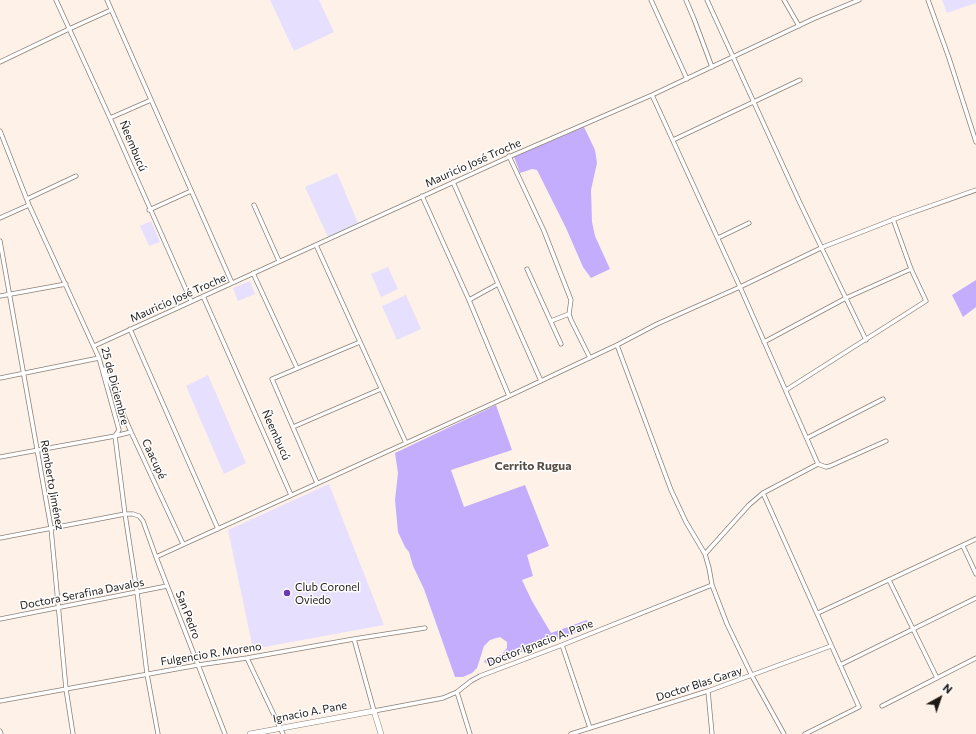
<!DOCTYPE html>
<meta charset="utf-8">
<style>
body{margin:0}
#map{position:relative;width:976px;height:734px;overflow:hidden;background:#fef1e8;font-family:Commissioner,sans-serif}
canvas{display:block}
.north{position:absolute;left:920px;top:678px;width:40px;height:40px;-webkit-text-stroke:3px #fff;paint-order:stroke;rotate:40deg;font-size:11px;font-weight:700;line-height:16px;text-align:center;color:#1c1815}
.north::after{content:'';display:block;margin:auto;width:14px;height:18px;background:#1c1815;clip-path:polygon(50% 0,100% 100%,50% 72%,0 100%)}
</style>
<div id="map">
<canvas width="976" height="734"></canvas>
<div class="north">N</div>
</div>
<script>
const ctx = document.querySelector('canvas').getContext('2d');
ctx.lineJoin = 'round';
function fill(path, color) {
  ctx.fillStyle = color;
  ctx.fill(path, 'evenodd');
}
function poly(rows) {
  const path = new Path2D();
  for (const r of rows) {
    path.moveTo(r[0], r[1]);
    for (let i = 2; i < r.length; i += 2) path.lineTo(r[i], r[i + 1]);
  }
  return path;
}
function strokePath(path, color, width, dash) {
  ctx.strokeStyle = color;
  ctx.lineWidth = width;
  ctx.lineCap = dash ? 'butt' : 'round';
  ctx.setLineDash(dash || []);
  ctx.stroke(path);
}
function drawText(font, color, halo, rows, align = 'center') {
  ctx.font = font + ' Commissioner,sans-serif';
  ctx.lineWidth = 3;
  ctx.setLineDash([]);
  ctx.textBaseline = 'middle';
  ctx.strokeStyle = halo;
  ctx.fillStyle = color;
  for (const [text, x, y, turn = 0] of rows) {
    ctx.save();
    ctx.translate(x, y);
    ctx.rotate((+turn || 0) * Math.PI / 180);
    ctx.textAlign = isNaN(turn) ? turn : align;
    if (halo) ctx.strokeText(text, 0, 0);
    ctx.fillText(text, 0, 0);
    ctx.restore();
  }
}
fill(poly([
 [270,0,319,0,334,32,294,51],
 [942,0,976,0,976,3,947,13],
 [337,173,358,223,328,237,305,187],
 [151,221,160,242,149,246,140,226],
 [388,267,398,289,381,297,371,274],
 [250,281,255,294,238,301,233,288],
 [406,295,421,329,397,340,382,306],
 [208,375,246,463,224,474,186,386],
 [329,484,384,625,253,649,228,530]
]), '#e7dffe');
fill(poly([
 [584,127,595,150,597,163,591,190,592,222,595,236,610,269,591,278,583,267,566,228,537,170,532,169,520,173,514,157],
 [976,280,976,307,963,317,952,295],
 [496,405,512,450,451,470,464,507,525,485,549,546,527,555,533,576,522,580,532,601,551,633,587,620,590,627,516,654,490,665,484,662,486,658,492,659,502,654,507,648,507,642,500,637,490,640,484,646,477,668,472,673,463,677,455,677,424,589,413,566,409,552,405,547,398,532,395,500,398,473,395,453]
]), '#c5adfe');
const street = poly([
 [56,0,110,118,191,301],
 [107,0,232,283],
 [651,0,687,79],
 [686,0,694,19,712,67],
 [707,0,800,203,866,340],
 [784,0,799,26],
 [928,0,949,58,976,142],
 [0,62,69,29,111,10],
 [652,95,740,287,818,464,763,493,749,505,705,554],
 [110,118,151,100],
 [0,131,29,205,99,358,119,430,115,436,125,514,137,592,147,674,158,734],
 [673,140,800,80],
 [509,156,544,231,571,300,569,314,571,320,590,358],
 [453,182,541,381],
 [422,196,469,300,509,396],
 [27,199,76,176],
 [254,205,279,261],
 [149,210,191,191],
 [0,218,29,205],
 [718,238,749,223],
 [0,241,51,528,66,689,73,734],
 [316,245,406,443],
 [527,269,561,344],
 [253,273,297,368],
 [0,296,66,284],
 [203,296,291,495],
 [469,300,498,284],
 [551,321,569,314],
 [130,329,218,529],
 [764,342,846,298,911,269],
 [617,345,671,490,686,522,705,554,709,568,712,585,727,624,752,676,784,734],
 [94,346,511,156,652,95,813,19,859,0],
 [104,369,131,432,183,544],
 [0,378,99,358],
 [786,390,926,301,911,269,893,219],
 [293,427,381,389],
 [807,438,883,399],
 [0,457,115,436,131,432],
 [818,464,826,467,830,466,886,441],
 [317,483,272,379,360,342],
 [763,493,859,707,805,734],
 [0,538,125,514,133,514,139,516,143,521,156,557,225,734],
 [963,546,976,574],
 [156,557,509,396,617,345,657,324,740,287,823,247,905,215,976,190],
 [889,580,937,678],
 [818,613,976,539],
 [0,619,167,586],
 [354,639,374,711,443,698,457,692,471,681,480,676,562,645,712,585],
 [562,645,590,728],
 [247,658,283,734],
 [840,665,976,598],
 [708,691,712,734],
 [457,692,470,734],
 [0,701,198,665,247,658,354,639,425,628],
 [882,706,976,658],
 [0,731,1,734],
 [571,734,708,691,831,646]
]);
const secondary = poly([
 [250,734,374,711,381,734]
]);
strokePath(street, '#8b8077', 5);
strokePath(secondary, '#8b8077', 6);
strokePath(street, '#fff', 3.5);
strokePath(secondary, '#fff', 5);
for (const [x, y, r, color] of [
 [287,593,4,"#6a3ab2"]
]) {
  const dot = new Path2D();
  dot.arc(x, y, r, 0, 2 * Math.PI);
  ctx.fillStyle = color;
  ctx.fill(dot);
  strokePath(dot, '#fff', 1.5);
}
drawText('11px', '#1c1815', '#fff', [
 ["Ñeembucú",133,146,67],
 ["Mauricio José Troche",473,163,-24],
 ["Mauricio José Troche",178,298,-24],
 ["25 de Diciembre",115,386,75],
 ["Ñeembucú",276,435,66],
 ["Caacupé",154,459,65],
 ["Remberto Jiménez",52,485,80],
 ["Doctora Serafina Davalos",82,594,-11],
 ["San Pedro",188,615,69],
 ["Doctor Ignacio A. Pane",540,643,-21],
 ["Fulgencio R. Moreno",211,654,-9],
 ["Doctor Blas Garay",699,684,-18],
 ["Ignacio A. Pane",310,712,-11]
]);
drawText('11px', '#1c1815', '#fff', [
 ["Club Coronel",295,587],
 ["Oviedo",295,600]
], 'left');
drawText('bold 12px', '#584e46', '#fff', [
 ["Cerrito Rugua",533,466]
]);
</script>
